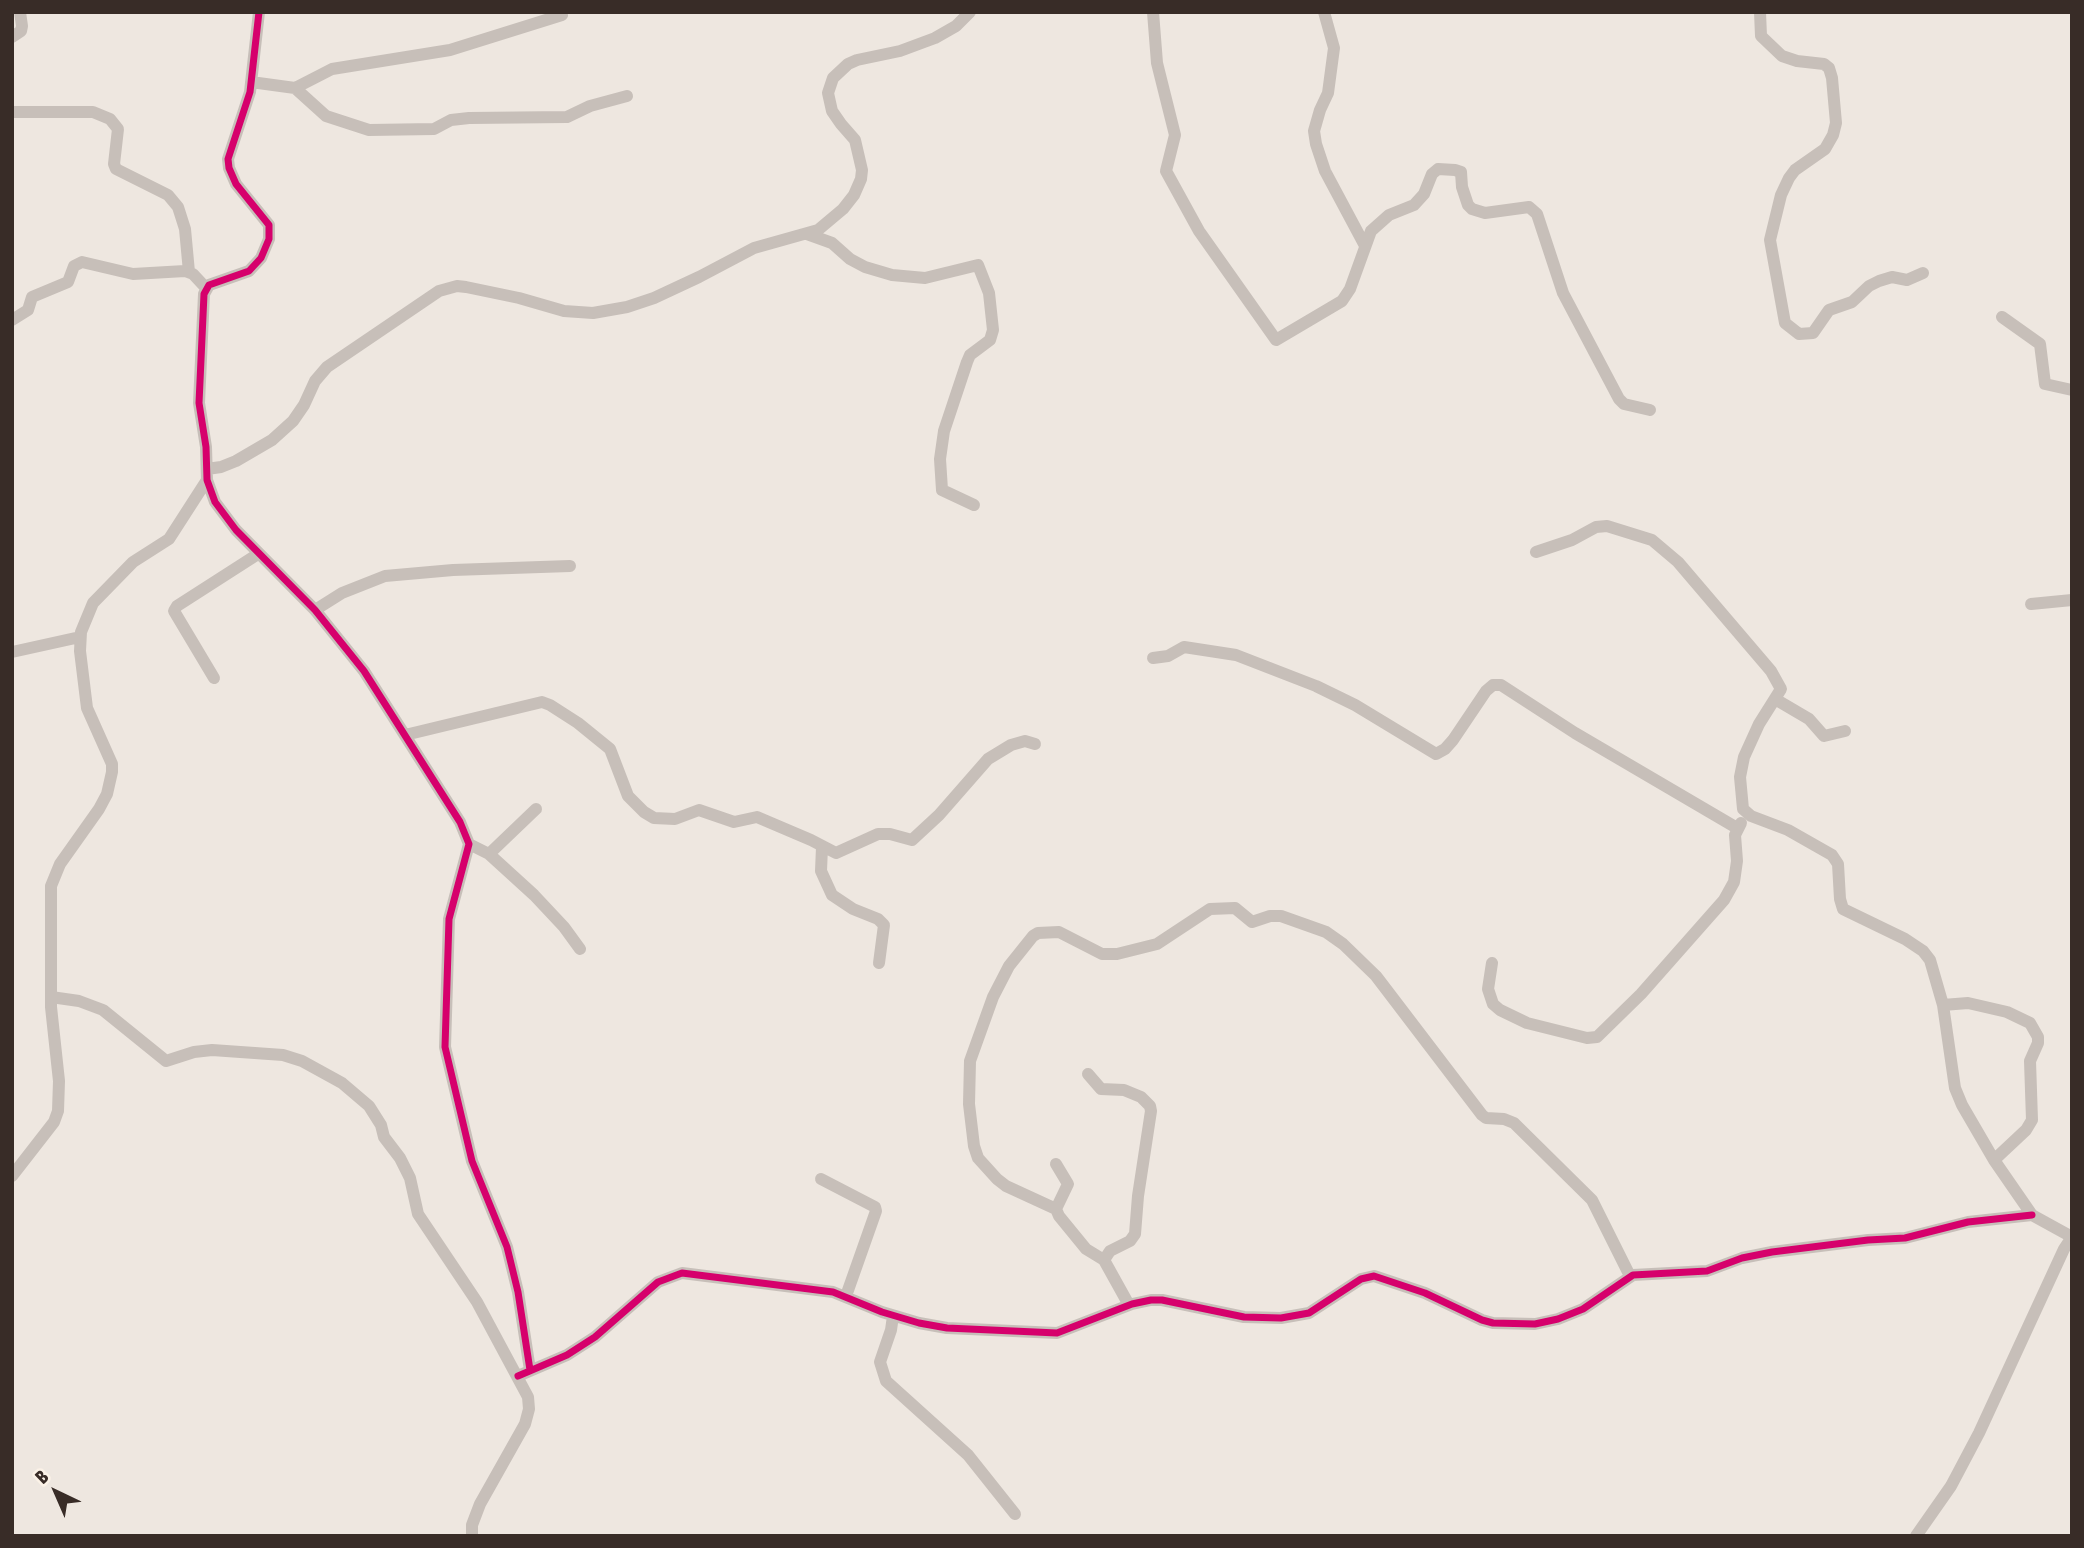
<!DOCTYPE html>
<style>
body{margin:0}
#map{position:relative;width:2084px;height:1548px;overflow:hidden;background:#eee7e0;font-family:"Asap Condensed",sans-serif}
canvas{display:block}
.frame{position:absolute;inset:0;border:14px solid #382c27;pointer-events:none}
.north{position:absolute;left:21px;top:1457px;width:70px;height:70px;-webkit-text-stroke:5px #fbf2e7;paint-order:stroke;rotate:316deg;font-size:19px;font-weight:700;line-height:28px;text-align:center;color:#382c27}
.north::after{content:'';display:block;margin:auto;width:24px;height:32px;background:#382c27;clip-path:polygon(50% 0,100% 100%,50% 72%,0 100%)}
</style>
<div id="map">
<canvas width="2084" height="1548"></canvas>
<div class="frame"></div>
<div class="north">B</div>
</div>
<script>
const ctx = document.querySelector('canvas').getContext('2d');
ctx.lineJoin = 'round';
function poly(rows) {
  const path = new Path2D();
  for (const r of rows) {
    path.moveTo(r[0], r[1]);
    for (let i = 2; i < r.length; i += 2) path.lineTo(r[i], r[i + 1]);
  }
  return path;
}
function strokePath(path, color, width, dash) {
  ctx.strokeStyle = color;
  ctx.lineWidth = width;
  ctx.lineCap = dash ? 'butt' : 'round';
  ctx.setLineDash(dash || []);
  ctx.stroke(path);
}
strokePath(poly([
 [259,12,250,92,228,159,229,168,236,184,269,225,269,239,261,258,249,271,209,285,204,294,199,403,206,447,207,480,215,502,236,530,315,610,364,671,460,822,469,844,449,919,445,1047,472,1161,507,1247,518,1292,530,1370],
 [1153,12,1157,63,1175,135,1166,171,1199,231,1276,340,1342,301,1350,289,1371,231,1389,215,1414,205,1424,194,1432,174,1438,169,1455,170,1461,172,1462,187,1468,205,1472,209,1485,213,1529,207,1537,214,1563,293,1619,399,1624,404,1650,410],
 [1324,12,1334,48,1328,93,1320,110,1314,131,1316,144,1325,171,1364,244],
 [1760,12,1761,36,1782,56,1797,61,1824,64,1829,68,1832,78,1836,123,1833,135,1825,149,1795,170,1789,178,1781,195,1770,240,1785,323,1799,334,1813,333,1829,310,1852,302,1869,286,1879,281,1892,277,1907,280,1923,273],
 [12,37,21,31,22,26,20,12],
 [251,82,295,88,326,116,369,130,434,129,451,120,469,118,567,117,590,106,627,96],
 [295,88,332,69,450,50,562,15],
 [12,112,93,112,110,119,118,129,114,164,116,169,168,195,178,207,185,229,189,272],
 [807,234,832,243,850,259,865,267,892,275,925,278,978,265,989,293,993,330,990,340,970,355,967,362,944,431,940,459,942,490,974,505],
 [2002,317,2040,344,2045,384,2072,390],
 [12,320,28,310,32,297,68,282,74,266,82,262,133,274,185,271,193,274,206,288],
 [207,469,221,467,236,461,272,440,293,421,304,405,315,381,327,367,439,291,457,286,466,287,519,298,564,311,593,313,627,307,654,298,699,277,754,248,818,230,843,209,854,195,861,179,862,170,855,140,841,124,832,111,828,93,833,78,848,64,857,60,900,51,935,38,956,26,970,12],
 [1536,552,1572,540,1596,527,1607,526,1652,540,1678,562,1771,671,1781,689,1759,724,1744,757,1740,777,1743,809,1751,816,1788,830,1832,855,1838,864,1840,899,1843,909,1905,939,1923,951,1930,960,1943,1005,1955,1088,1962,1105,1994,1160,2032,1215,2072,1237],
 [2031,604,2072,600],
 [315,610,342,593,385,576,453,570,570,566],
 [12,652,80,637],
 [1153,658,1168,656,1184,647,1236,655,1316,686,1355,705,1436,754,1445,749,1453,740,1486,691,1493,685,1501,685,1575,733,1737,828],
 [214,678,174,611,177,606,258,554],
 [1775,699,1809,719,1824,736,1845,731],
 [405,735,542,702,550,705,578,723,610,749,628,796,644,812,654,818,675,819,699,810,734,822,757,817,811,840,836,853,878,834,890,834,912,840,939,815,988,759,1011,745,1025,741,1035,744],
 [469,844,489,854,534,895,564,927,580,949],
 [822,847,821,871,832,895,853,909,878,919,884,925,879,963],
 [489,854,536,809],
 [1492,963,1488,989,1493,1004,1500,1010,1527,1023,1587,1038,1597,1037,1641,994,1724,900,1734,882,1737,861,1735,835,1741,823],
 [51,997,79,1001,103,1010,166,1061,194,1052,212,1050,283,1055,302,1061,342,1083,369,1106,381,1125,384,1137,400,1158,410,1178,418,1214,477,1302,528,1397,529,1409,525,1424,480,1504,472,1525,472,1536],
 [1943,1005,1968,1003,2007,1012,2030,1023,2038,1037,2038,1043,2030,1061,2032,1120,2026,1130,1994,1160],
 [1088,1074,1101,1089,1124,1090,1141,1097,1150,1106,1151,1111,1138,1196,1135,1234,1130,1241,1110,1251,1104,1260,1129,1305],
 [1056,1164,1068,1184,1056,1209,1059,1216,1086,1249,1104,1260],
 [12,1176,54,1122,58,1111,59,1081,51,1007,51,886,60,864,99,809,107,794,112,772,112,764,87,708,80,651,81,632,93,603,133,562,169,539,207,480],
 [821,1179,875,1207,876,1211,846,1296],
 [1056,1209,1006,1186,997,1179,978,1158,974,1146,969,1104,970,1061,993,997,1009,966,1033,936,1038,933,1059,932,1102,954,1117,954,1157,944,1210,909,1235,908,1252,922,1270,916,1281,916,1326,932,1343,944,1376,976,1482,1115,1486,1118,1504,1119,1514,1123,1592,1200,1630,1276],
 [893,1316,891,1330,880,1362,886,1381,968,1455,1015,1514],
 [518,1376,567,1355,595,1337,658,1282,682,1273,833,1292,882,1312,919,1323,947,1328,1057,1333,1132,1304,1151,1300,1162,1300,1244,1317,1281,1318,1309,1313,1361,1279,1374,1276,1425,1293,1482,1320,1493,1323,1535,1324,1558,1319,1583,1309,1633,1275,1707,1271,1742,1258,1772,1252,1868,1240,1905,1238,1968,1222,2032,1215],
 [1916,1536,1951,1486,1979,1433,2064,1249,2072,1237]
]), '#c7bfb9', 12);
strokePath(poly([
 [259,12,250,92,228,159,229,168,236,184,269,225,269,239,261,258,249,271,209,285,204,294,199,403,206,447,207,480,215,502,236,530,315,610,364,671,460,822,469,844,449,919,445,1047,472,1161,507,1247,518,1292,530,1370],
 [518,1376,567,1355,595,1337,658,1282,682,1273,833,1292,882,1312,919,1323,947,1328,1057,1333,1132,1304,1151,1300,1162,1300,1244,1317,1281,1318,1309,1313,1361,1279,1374,1276,1425,1293,1482,1320,1493,1323,1535,1324,1558,1319,1583,1309,1633,1275,1707,1271,1742,1258,1772,1252,1868,1240,1905,1238,1968,1222,2032,1215]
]), '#d6006c', 7);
</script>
